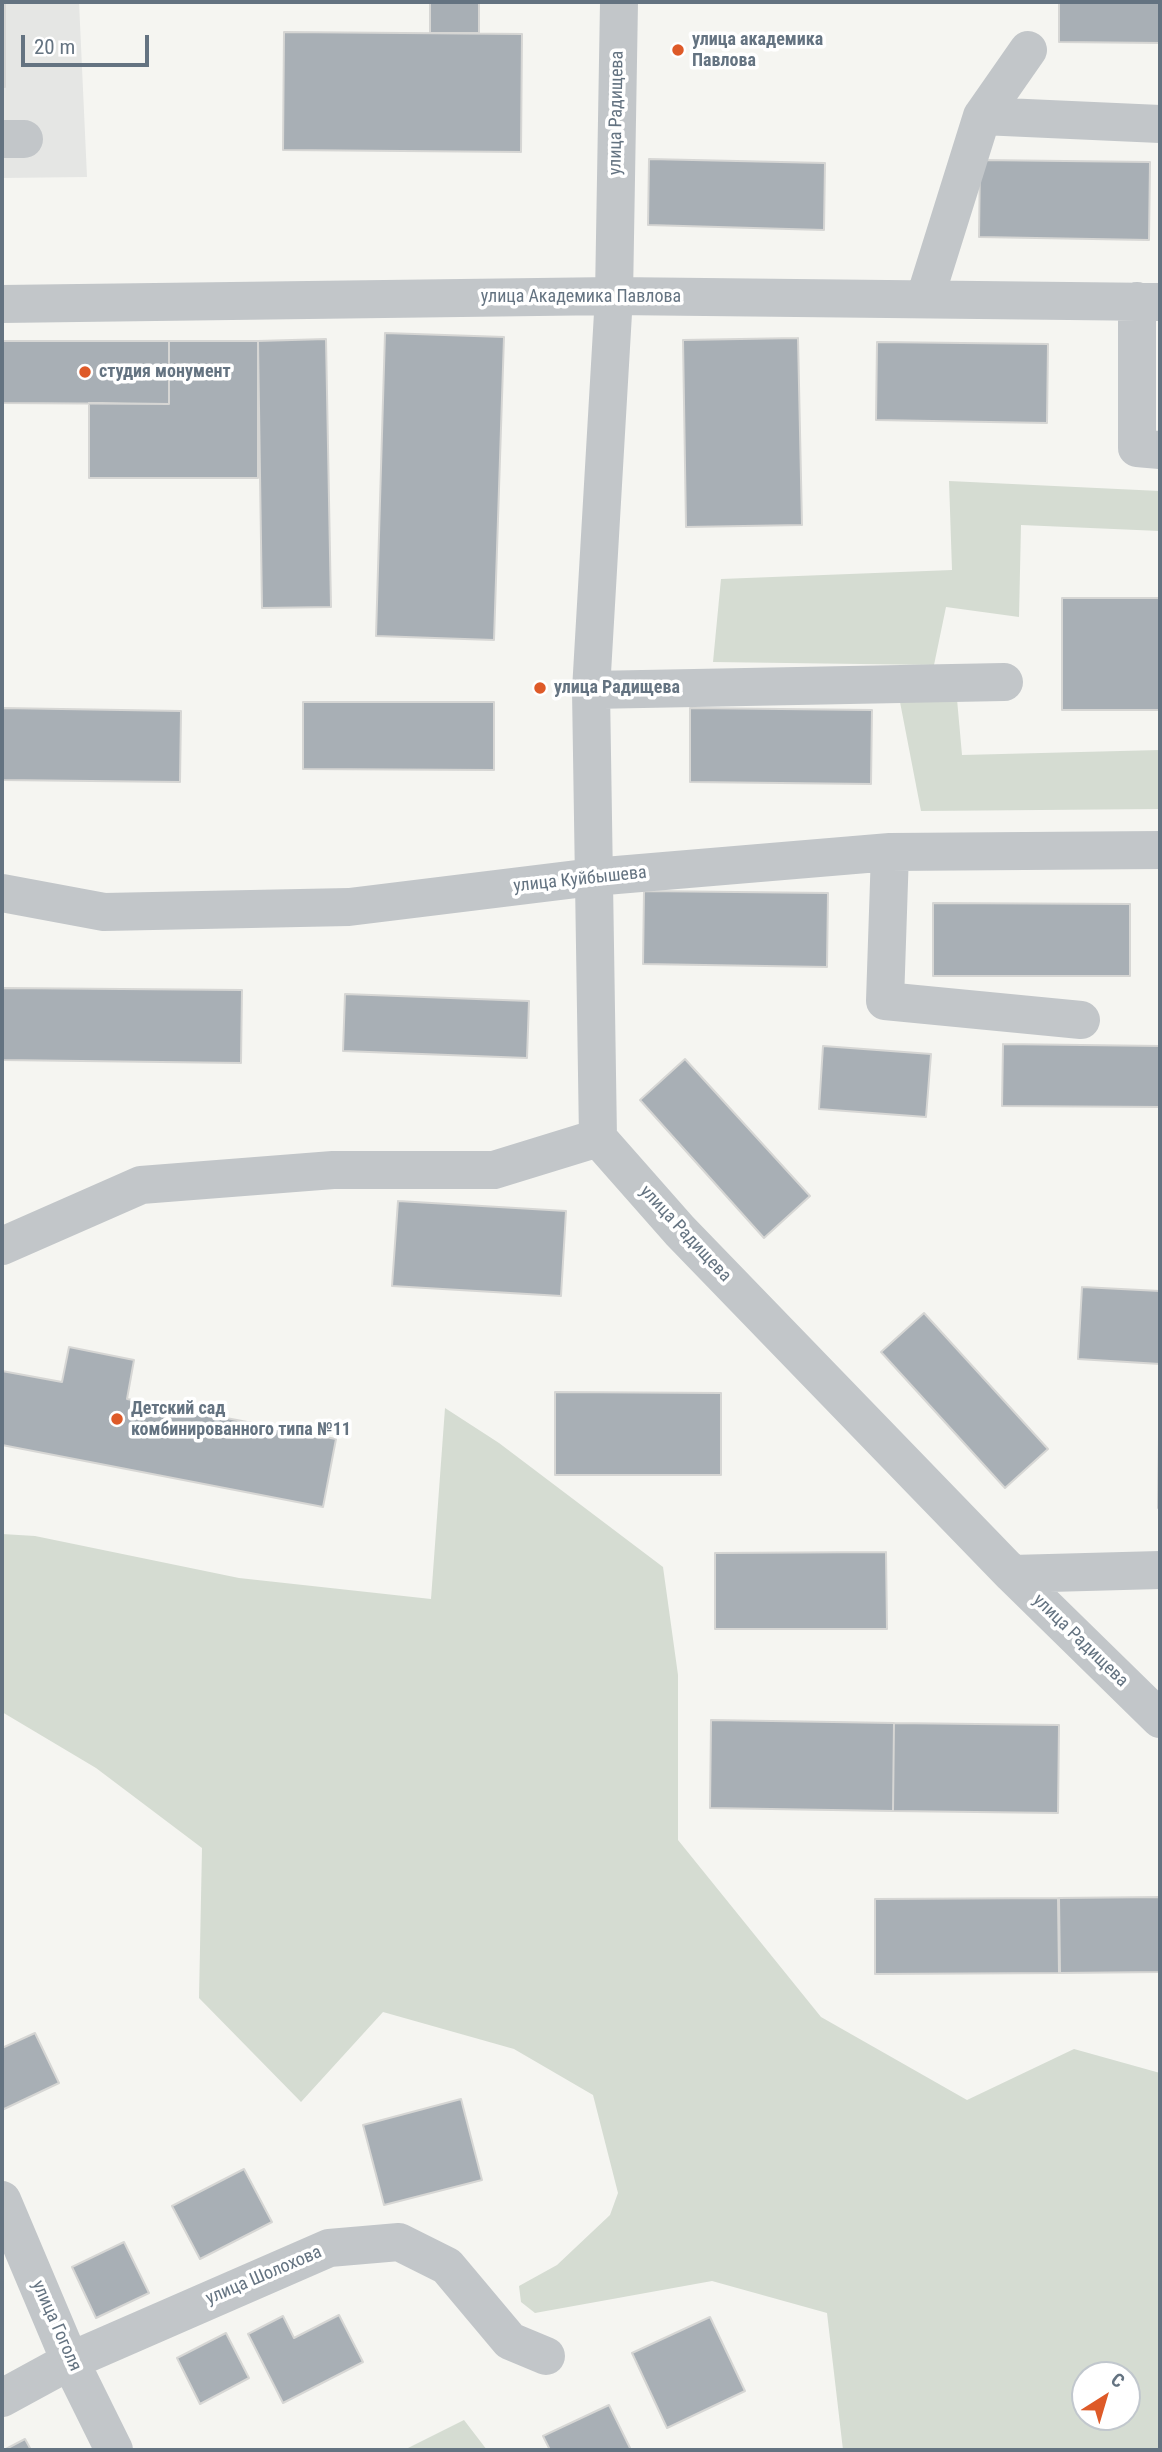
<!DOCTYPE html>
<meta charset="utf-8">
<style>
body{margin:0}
#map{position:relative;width:1162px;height:2452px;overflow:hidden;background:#f5f5f1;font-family:"Roboto Condensed",sans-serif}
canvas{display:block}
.frame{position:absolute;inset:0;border:4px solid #647381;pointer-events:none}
.north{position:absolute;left:1071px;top:2361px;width:70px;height:70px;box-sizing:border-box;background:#fff;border:2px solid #c1c7cd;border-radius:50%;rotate:37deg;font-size:19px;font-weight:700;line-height:28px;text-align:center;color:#647381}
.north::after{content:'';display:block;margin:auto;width:24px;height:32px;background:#de5a28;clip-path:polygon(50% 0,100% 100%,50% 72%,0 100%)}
.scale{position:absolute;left:21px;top:35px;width:128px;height:32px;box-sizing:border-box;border:4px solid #647381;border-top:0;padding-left:9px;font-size:21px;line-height:24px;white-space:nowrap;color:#647381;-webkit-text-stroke:5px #fff;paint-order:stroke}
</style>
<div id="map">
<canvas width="1162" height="2452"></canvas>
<div class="frame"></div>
<div class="north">С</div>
<div class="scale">20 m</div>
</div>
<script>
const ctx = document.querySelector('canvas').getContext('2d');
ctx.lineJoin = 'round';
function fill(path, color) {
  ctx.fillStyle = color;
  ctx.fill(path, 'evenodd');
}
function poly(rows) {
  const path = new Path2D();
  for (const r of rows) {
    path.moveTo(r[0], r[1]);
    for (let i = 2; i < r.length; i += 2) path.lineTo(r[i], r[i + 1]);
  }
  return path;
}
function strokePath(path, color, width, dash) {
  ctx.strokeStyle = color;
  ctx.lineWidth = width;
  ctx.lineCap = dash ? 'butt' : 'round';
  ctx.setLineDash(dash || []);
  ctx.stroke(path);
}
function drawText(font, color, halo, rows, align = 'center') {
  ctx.font = font + ' "Roboto Condensed",sans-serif';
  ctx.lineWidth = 7;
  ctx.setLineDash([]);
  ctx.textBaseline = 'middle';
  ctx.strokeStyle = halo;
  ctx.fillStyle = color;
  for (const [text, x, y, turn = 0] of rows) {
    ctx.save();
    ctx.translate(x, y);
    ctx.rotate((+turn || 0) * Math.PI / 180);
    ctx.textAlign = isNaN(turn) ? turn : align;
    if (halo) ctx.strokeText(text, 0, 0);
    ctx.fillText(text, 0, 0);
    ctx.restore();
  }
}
fill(poly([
 [2,2,79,2,87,177,2,178]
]), '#e5e6e4');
fill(poly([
 [949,481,1160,491,1160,531,1021,525,1019,617,946,607,934,665,713,662,721,579,952,570],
 [957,699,962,755,1160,750,1160,809,921,811,900,702],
 [445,1408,499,1443,663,1567,678,1675,678,1840,821,2017,967,2100,1074,2049,1160,2073,1160,2450,843,2450,827,2313,712,2281,535,2313,521,2302,519,2286,557,2265,610,2215,618,2193,593,2095,514,2049,383,2012,301,2102,199,1998,202,1848,96,1768,2,1712,2,1534,35,1536,239,1578,431,1599],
 [1085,2375,1127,2375,1127,2417,1085,2417],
 [464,2420,487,2450,404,2450]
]), '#d5dcd2');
const building = poly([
 [2,2,5,2,5,87,2,87,2,2],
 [430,2,479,2,479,33,430,33,430,2],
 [1059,2,1160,2,1160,43,1059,42,1059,2],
 [284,32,522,34,521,152,283,150,284,32],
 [649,159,825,163,824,230,648,225,649,159],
 [980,160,1150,162,1149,240,979,237,980,160],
 [385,333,504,337,494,640,376,636,385,333],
 [798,338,802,525,686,527,683,340,798,338],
 [326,339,331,607,262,608,258,341,326,339],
 [2,341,169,341,169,404,2,403,2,341],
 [169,341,258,341,258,478,89,478,89,403,169,404,169,341],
 [877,342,1048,344,1047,423,876,420,877,342],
 [1062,598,1160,598,1160,710,1062,710,1062,598],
 [303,702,494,702,494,770,303,769,303,702],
 [2,708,181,711,180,782,2,780,2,708],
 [690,708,872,710,871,784,690,782,690,708],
 [644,891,828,893,827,967,643,964,644,891],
 [933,903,1130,904,1130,976,933,976,933,903],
 [2,988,242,990,241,1063,2,1060,2,988],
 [345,994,529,1001,527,1058,343,1051,345,994],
 [1003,1044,1160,1046,1160,1107,1002,1106,1003,1044],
 [823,1046,931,1054,926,1117,819,1109,823,1046],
 [685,1059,810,1196,764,1238,640,1100,685,1059],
 [398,1201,566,1211,561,1296,392,1286,398,1201],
 [1082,1287,1160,1291,1160,1364,1078,1359,1082,1287],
 [924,1313,1048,1449,1005,1488,881,1352,924,1313],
 [69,1347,134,1360,127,1399,336,1439,323,1507,2,1445,2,1371,62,1382,69,1347],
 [555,1392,721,1393,721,1475,555,1475,555,1392],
 [1159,1436,1160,1436,1160,1508,1158,1508,1159,1436],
 [886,1552,887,1629,715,1629,715,1553,886,1552],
 [711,1720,894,1723,893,1811,710,1808,711,1720],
 [894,1723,1059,1725,1058,1813,893,1811,894,1723],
 [1160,1897,1160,1972,1060,1973,1059,1898,1160,1897],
 [1058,1898,1059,1973,875,1974,875,1899,1058,1898],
 [35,2033,59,2083,2,2110,2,2048,35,2033],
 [461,2099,482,2180,384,2205,363,2125,461,2099],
 [244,2169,272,2222,200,2259,172,2206,244,2169],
 [124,2242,149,2293,96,2318,72,2267,124,2242],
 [339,2315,363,2362,283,2403,248,2334,283,2316,294,2338,339,2315],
 [710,2317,745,2391,667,2428,632,2353,710,2317],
 [226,2333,249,2378,200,2404,177,2358,226,2333],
 [609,2405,631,2450,550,2450,543,2436,609,2405],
 [25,2439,31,2450,4,2450,25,2439]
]);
fill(building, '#a8afb5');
strokePath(building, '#d6d6d4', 2);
strokePath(poly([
 [619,2,614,296,591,690,598,1138,680,1231,1012,1574,1160,1719],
 [982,116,1160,124],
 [2,139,24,139],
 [925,298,982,116,1028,50],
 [1137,301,1137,448,1160,450],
 [2,304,614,296,1160,302],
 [591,690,1004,682],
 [890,852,885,1001,1081,1020],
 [2,893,104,912,349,907,593,877,890,852,1160,850],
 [2,1246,141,1185,333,1170,494,1170,598,1138],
 [1012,1574,1160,1570],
 [2,2200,70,2361,114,2450],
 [2,2398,70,2361,329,2248,399,2242,447,2266,510,2341,546,2356]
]), '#c2c6c9', 38);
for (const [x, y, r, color] of [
 [678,50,7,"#de5a28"],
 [85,372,7,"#de5a28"],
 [540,688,7,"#de5a28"],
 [117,1419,7,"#de5a28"]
]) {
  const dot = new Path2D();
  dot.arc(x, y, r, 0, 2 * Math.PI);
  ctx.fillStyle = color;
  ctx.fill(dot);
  strokePath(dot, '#fff', 2.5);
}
drawText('bold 18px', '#647381', '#fff', [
 ["улица академика",692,40],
 ["Павлова",692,61],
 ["студия монумент",99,372],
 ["улица Радищева",554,688],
 ["Детский сад",131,1409],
 ["комбинированного типа №11",131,1430]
], 'left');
drawText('18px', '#647381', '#fff', [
 ["улица Радищева",617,113,-89],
 ["улица Академика Павлова",581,297],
 ["улица Куйбышева",580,880,-6],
 ["улица Радищева",685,1234,47],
 ["улица Радищева",1080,1641,44],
 ["улица Шолохова",264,2276,-23],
 ["улица Гоголя",56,2326,66]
]);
</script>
